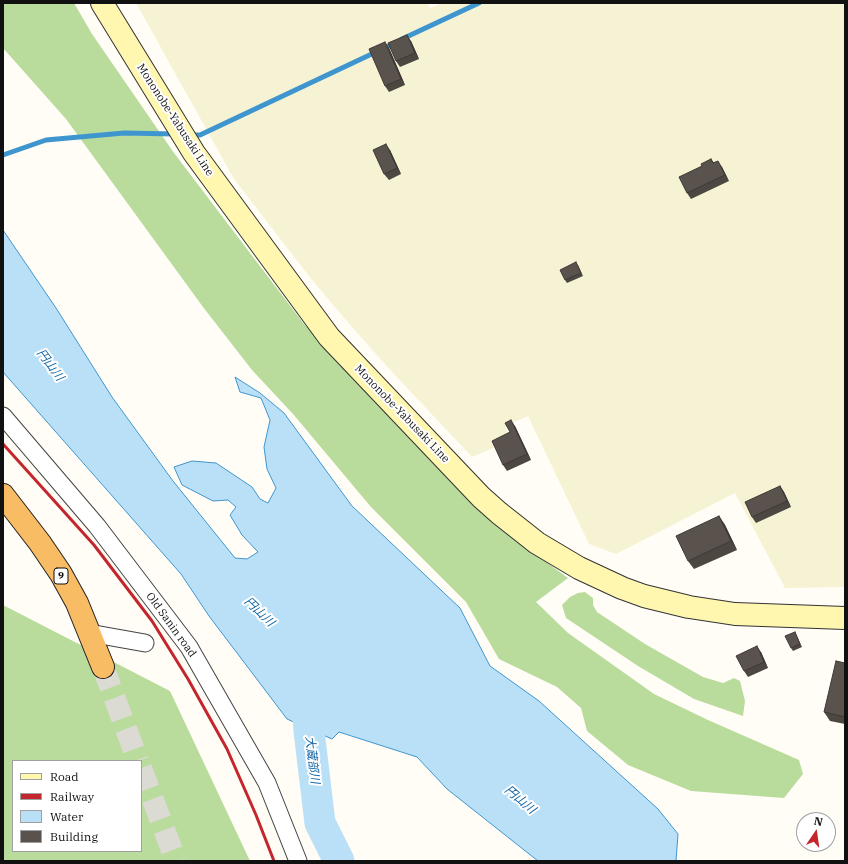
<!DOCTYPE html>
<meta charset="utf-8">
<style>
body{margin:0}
#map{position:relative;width:848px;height:864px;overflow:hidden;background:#fffdf5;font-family:"IBM Plex Serif",serif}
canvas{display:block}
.frame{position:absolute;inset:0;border:4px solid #111;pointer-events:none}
.legend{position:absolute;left:12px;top:760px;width:130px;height:92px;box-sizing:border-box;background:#fff;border:1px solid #a0a0a0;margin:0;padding:5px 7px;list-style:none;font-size:12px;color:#111}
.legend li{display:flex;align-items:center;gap:8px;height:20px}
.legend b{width:20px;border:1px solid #a0a0a0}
.north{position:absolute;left:796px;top:812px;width:40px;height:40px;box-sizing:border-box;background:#fff;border:1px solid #a0a0a0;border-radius:50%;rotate:13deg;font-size:11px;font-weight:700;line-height:16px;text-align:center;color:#111}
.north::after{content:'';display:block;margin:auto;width:14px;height:18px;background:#c4262e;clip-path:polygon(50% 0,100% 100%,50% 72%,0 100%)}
</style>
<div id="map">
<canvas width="848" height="864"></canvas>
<div class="frame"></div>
<ul class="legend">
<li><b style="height:5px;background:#fff6b0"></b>Road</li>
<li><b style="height:5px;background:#c4262e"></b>Railway</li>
<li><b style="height:11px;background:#b9e0f7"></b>Water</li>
<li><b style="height:11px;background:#5a524d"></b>Building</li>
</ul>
<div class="north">N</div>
</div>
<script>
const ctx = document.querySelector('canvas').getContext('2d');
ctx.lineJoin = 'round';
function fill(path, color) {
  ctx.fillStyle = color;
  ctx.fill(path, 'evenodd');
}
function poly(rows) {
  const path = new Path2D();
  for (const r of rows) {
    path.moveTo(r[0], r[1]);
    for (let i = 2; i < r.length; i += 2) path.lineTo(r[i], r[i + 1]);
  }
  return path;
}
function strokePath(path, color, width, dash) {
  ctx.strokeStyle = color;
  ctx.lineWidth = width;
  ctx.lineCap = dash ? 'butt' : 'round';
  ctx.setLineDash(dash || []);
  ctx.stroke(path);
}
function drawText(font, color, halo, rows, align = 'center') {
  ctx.font = font + ' "IBM Plex Serif","Noto Sans JP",serif';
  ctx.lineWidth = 4;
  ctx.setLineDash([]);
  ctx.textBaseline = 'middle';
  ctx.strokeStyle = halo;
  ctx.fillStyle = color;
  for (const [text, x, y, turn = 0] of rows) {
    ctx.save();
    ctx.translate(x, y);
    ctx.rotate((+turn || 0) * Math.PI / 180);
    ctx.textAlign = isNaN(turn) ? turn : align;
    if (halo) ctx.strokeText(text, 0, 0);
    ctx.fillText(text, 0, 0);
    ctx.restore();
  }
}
fill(poly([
 [136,3,428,3,430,8,442,3,845,3,845,587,785,588,735,493,616,554,589,544,528,416,505,426,509,436,493,448,472,457,393,373,351,326,312,280,234,179]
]), '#f6f3d4');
fill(poly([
 [3,3,74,3,92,34,174,153,304,324,422,451,492,522,568,578,536,602,568,633,654,694,708,720,799,760,803,774,784,798,691,791,628,765,587,731,581,708,557,687,499,659,466,602,371,507,293,414,252,370,203,307,66,119,3,48],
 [585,592,593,598,593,605,597,612,645,644,703,677,723,683,734,678,740,681,745,701,743,716,694,699,638,666,566,618,562,605,570,597,578,593],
 [3,605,170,691,250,861,3,861],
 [13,761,141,761,141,851,13,851]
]), '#b9dc9c');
const water = poly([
 [3,230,56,308,112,397,173,481,235,558,247,559,258,552,242,535,230,515,236,507,228,500,213,501,182,485,174,467,192,461,216,463,252,487,260,499,268,503,276,488,267,469,264,447,270,420,261,398,240,392,235,377,260,393,284,413,352,506,460,608,490,666,539,701,658,809,678,834,676,861,538,861,447,789,417,757,339,732,332,739,287,719,209,616,181,574,3,372,3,230]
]);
fill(water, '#b9e0f7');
strokePath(water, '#3f96cf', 1);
strokePath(poly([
 [402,39,479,3],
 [189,135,200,135,395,43],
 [3,155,46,140,124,133,175,134]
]), '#3f96cf', 5);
strokePath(poly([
 [306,687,309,731,320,823,339,861]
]), '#b9e0f7', 31);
strokePath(poly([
 [103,667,138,761],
 [141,768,176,861]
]), '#dbdad3', 22, [22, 11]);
const minor = poly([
 [3,416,97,526,189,647,267,783,298,861],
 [89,633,145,643]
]);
const secondary = poly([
 [102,3,194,153,329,337,481,497,499,513,537,543,579,568,622,588,644,596,689,607,735,614,845,618]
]);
const trunk = poly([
 [3,495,40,543,61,574,77,603,103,667]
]);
strokePath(minor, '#444', 19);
strokePath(secondary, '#333', 24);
strokePath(trunk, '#222', 24);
strokePath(minor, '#fff', 17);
strokePath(secondary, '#fff6b0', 22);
strokePath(trunk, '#f7bc64', 22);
strokePath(poly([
 [3,444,94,545,152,621,188,679,227,749,256,815,274,861]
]), '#c4262e', 3);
fill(poly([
 [411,41,419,59,400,67,396,61],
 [389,48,405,85,389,92,385,86],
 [390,150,401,174,389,180,384,174],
 [711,159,714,163,722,167,729,181,691,199,687,193,702,166],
 [578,265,583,276,567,283,565,280],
 [515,426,531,460,507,471,503,465,510,432],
 [780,486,784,492,791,507,756,523,752,517],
 [719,516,725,525,737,550,694,569,688,561],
 [795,632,802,647,793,651,791,648],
 [761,652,768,668,748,677,744,671],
 [845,663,845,724,830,721,824,712]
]), '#4d4742');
fill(poly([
 [407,35,411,41,419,59,415,53],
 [385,42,389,48,405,85,401,79],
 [386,144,390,150,401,174,397,168],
 [718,161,722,167,729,181,725,175],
 [511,420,515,426,531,460,527,454],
 [780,486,784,492,791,507,787,501],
 [719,516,725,525,737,550,731,541],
 [757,646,761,652,768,668,764,662]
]), '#3f3936');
const building = poly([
 [407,35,415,53,396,61,388,43,407,35],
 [385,42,401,79,385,86,369,49,385,42],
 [386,144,397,168,384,174,373,150,386,144],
 [711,159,713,163,718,161,725,175,687,193,679,177,702,166,701,164,711,159],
 [576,262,581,273,565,280,560,270,576,262],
 [511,420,527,454,503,465,492,441,510,432,505,423,511,420],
 [780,486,787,501,752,517,745,502,780,486],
 [719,516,731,541,688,561,676,536,719,516],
 [795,632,800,644,791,648,785,636,795,632],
 [757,646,764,662,744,671,736,656,757,646],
 [836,661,845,663,845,717,824,712,836,661]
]);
fill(building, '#5a524d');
strokePath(building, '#3f3936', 1);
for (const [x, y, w] of [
 [61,576,14]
]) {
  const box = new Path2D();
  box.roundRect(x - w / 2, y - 8, w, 16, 3);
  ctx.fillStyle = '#fff';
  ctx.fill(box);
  strokePath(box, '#111', 1);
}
drawText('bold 10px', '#111', null, [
 ["9",61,576]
]);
drawText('11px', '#111', '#fff', [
 ["Mononobe-Yabusaki Line",175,120,57],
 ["Mononobe-Yabusaki Line",402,414,46],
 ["Old Sanin road",171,625,54]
]);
drawText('italic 12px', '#1768a6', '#fff', [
 ["円山川",50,365,53],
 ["円山川",259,612,44],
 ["大蔵部川",312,760,83],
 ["円山川",520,800,40]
]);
</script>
